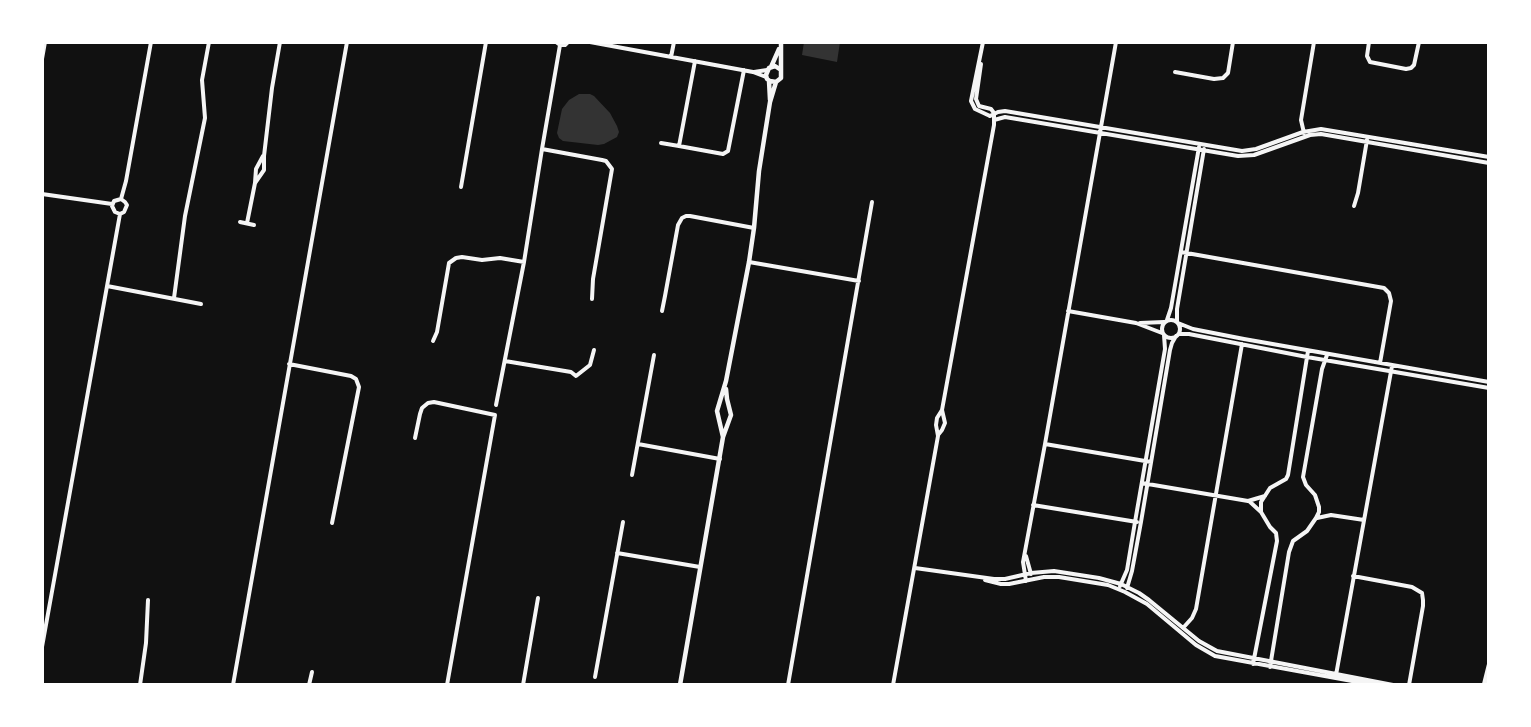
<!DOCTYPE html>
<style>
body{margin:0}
#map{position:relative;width:1531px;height:727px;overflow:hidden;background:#111;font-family:"Space Grotesk",sans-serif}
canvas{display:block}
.frame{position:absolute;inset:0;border:44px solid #fff;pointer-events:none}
</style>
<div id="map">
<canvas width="1531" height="727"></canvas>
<div class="frame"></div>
</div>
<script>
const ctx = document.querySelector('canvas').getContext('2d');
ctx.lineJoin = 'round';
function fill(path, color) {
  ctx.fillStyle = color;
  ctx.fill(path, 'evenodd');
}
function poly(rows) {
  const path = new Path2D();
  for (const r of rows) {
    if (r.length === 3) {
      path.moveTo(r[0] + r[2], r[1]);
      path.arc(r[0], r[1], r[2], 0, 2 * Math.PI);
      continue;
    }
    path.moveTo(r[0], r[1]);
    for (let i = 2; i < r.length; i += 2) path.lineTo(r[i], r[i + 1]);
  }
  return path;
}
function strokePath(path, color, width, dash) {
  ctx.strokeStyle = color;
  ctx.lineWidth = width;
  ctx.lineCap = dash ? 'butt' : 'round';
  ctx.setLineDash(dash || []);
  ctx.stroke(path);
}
fill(poly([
 [804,42,840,42,837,62,802,55],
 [579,94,590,94,594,96,610,113,617,126,619,132,617,137,604,144,598,145,563,141,559,138,557,133,562,109,569,100]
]), '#333');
strokePath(poly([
 [556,42,560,45,565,45,568,42],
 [590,42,753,72,766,77],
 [983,42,971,101,975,109,990,116],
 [1369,42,1367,56,1370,62,1406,69,1411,68,1414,65,1419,42],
 [671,57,674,42],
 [42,59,45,42],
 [695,61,679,146,723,154,728,151,744,70],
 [981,64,976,99,979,106,991,109,994,113],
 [754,72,767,70],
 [1175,72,1214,79,1223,78,1228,73,1233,42],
 [990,116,998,112,1005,111,1242,151,1256,149,1303,132,1321,129,1489,157],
 [994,120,1005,117,1238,156,1254,155,1310,135,1321,134,1489,163],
 [1304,133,1301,120,1314,42],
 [661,143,679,146],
 [542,149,602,160,606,161,612,169,593,279,592,299],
 [255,183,264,170,264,156,272,88,280,42],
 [461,187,486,42],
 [42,194,112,204],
 [121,199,126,181,151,42],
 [1354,206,1358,193,1367,140],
 [120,214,115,212,112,206,114,201,121,199],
 [120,214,124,212,127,205,125,202,121,199],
 [240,222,254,225],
 [247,223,255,183,256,169,263,156],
 [1181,252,1384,288,1389,293,1391,301,1380,363],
 [749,262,859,281],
 [107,286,201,304],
 [174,298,185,216,205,118,202,80,209,42],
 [662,311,665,296,678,225,682,218,686,216,690,216,754,228],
 [1068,311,1136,323,1162,333],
 [1171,329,9],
 [1167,320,1171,308,1199,147],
 [1177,322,1177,309,1204,149],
 [1140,323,1164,322],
 [1178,323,1193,329,1244,339,1489,382],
 [1179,334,1189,334,1307,357,1489,388],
 [433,341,437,332,449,263,456,258,462,257,482,260,500,258,524,262],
 [505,361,571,372,576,376,590,365,594,350],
 [289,364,351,376,356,379,359,387,332,523],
 [496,405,524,262,542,149,560,45],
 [938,435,942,430,945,423,942,410],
 [415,438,420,414,422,408,428,403,434,402,495,415,447,685],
 [638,444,720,459],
 [1045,444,1151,462],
 [632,475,654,355],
 [1142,483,1248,501,1265,496],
 [1249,501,1261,512],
 [1033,505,1137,522],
 [1317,518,1331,515,1364,520],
 [617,553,700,567],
 [1026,556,1031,574],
 [915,568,994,579,1005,579,1031,573,1054,571,1099,578,1121,584,1139,593,1149,600,1199,641,1217,651,1393,685],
 [1353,576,1412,587,1422,593,1423,600,1423,606,1409,685],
 [985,580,1001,584,1009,584,1044,577,1059,577,1108,585,1125,592,1147,604,1196,645,1215,656,1374,685],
 [1026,581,1023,562,1045,444,1116,42],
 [1120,586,1127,570,1135,522,1165,349,1164,335],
 [1127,588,1132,571,1141,522,1170,350,1172,343,1176,336],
 [1183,628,1192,618,1196,609,1242,344],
 [42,647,120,214],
 [1253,664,1277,541,1276,533,1270,527,1261,512,1261,502,1270,488,1286,479,1288,475,1308,351],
 [1270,667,1289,552,1293,541,1307,531,1316,518,1319,512,1319,507,1315,495,1306,485,1303,477,1322,369,1327,355],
 [1336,675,1392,366],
 [595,677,623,522],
 [140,685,146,643,148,600],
 [233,685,347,42],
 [309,685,312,672],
 [523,685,538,598],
 [788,685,872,202],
 [893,685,938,436,936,425,937,418,942,410,994,125,994,113]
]), '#f5f5f5', 4);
strokePath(poly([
 [781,42,781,78,776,82,770,81,767,79,766,75,769,68,775,66,781,70],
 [771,67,779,49],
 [769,81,770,100],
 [723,437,717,411,726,381,749,262,754,228,759,171,770,102,776,82],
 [680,685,723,437,731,415,727,399,726,389],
 [1484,685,1489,665],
 [1489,685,1489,679]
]), '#f5f5f5', 4.5);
</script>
